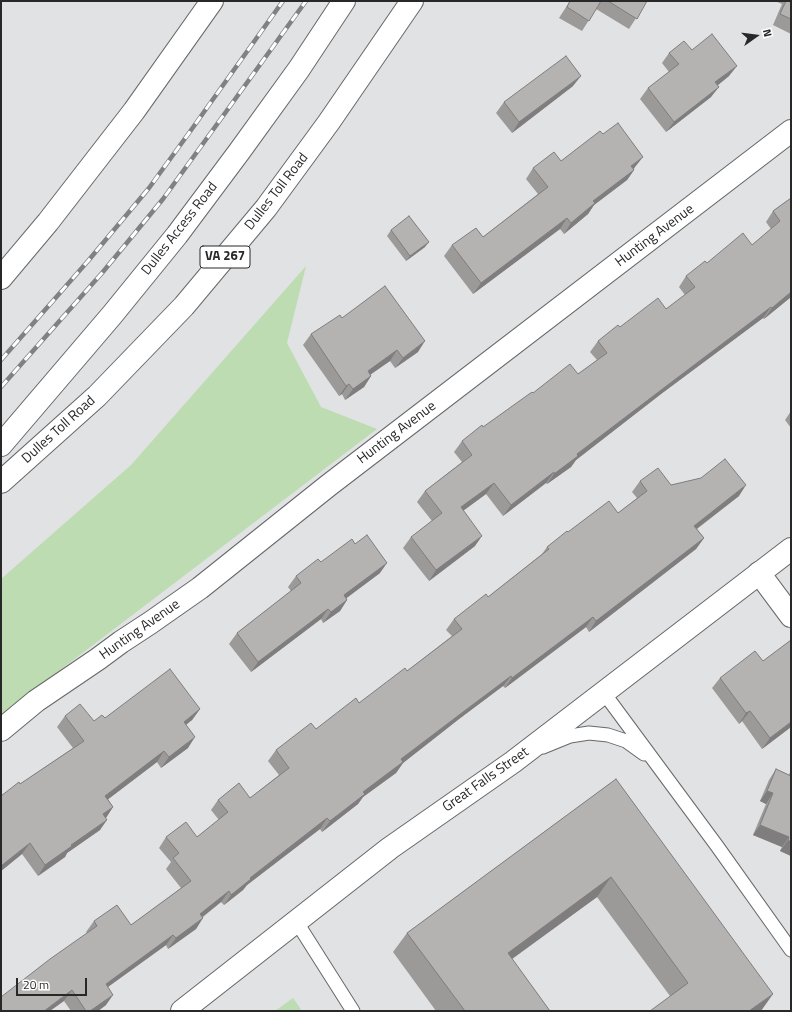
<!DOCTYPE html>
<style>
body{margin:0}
#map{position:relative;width:792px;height:1012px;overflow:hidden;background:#e0e2e3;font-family:"Titillium Web",sans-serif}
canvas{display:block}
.frame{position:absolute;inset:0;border:2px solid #282829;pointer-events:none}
.north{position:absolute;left:736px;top:16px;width:40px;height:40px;-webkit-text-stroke:3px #fff;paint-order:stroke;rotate:76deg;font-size:11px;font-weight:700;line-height:16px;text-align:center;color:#282829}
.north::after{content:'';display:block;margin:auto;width:14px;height:18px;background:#282829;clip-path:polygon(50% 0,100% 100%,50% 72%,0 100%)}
.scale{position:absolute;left:16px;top:978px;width:71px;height:18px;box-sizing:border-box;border:2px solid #282829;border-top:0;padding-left:5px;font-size:12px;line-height:14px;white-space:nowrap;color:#282829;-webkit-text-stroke:3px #fff;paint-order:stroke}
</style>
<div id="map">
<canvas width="792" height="1012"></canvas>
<div class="frame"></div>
<div class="north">N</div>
<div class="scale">20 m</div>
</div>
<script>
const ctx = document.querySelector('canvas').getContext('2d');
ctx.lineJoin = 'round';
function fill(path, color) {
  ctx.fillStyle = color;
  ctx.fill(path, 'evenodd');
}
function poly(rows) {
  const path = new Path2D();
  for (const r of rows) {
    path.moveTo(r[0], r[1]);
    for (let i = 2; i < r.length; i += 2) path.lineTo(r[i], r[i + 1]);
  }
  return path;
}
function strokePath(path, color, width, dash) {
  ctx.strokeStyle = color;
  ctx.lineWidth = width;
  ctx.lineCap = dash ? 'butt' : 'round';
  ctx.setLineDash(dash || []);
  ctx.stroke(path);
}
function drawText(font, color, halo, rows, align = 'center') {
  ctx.font = font + ' "Titillium Web",sans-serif';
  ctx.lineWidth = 3.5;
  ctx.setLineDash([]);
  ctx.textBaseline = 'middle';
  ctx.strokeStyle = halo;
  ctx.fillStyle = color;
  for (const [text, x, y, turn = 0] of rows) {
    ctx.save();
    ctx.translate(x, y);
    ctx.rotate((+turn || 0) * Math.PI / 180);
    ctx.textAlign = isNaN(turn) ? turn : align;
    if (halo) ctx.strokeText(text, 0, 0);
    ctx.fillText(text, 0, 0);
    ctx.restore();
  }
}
fill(poly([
 [306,266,287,343,321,407,377,429,1,715,1,579,131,465],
 [293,998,302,1011,275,1011]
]), '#bddcb1');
const lane = poly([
 [604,693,717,846,791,950],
 [543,747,570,736,589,733,608,735,626,741,644,754],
 [296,921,353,1011]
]);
const street = poly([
 [759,573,791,616],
 [1,730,36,701,98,659,121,642,150,623,200,588,329,485,791,131]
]);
const secondary = poly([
 [182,1011,390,848,513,762,791,549]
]);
const highway = poly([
 [1,278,48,222,134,111,212,1],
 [1,445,112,315,177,235,239,152,299,69,344,1],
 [1,482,97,396,184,306,266,208,329,122,412,1]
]);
strokePath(lane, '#67686a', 15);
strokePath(street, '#67686a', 24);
strokePath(secondary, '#67686a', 24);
strokePath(highway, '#67686a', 24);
strokePath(lane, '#fff', 13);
strokePath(street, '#fff', 22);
strokePath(secondary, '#fff', 22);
strokePath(highway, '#fff', 22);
const rail = poly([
 [1,360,88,261,149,188,189,133,283,1],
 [1,387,102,273,163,199,306,1]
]);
strokePath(rail, '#808182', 4.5);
strokePath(rail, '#fff', 3, [9]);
fill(poly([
 [570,1,647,1,629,29,596,9,582,31,559,18],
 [775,1,791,1,791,34,773,25,782,4],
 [692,50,729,76,718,85,711,97,666,132,640,99,648,88,669,72,662,63,669,53],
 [573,86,512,133,496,113,504,102],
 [603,134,635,167,634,169,634,170,627,180,594,205,588,214,564,234,560,229,473,294,444,256,452,245,483,237,538,194,526,179,533,168,561,161],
 [791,198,791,297,764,319,763,318,661,394,576,460,571,467,547,484,546,483,503,516,486,494,463,511,475,546,429,581,403,548,411,537,432,521,417,502,425,491,462,462,454,452,462,441,483,427,533,393,578,374,597,360,590,352,598,341,620,327,666,309,685,295,679,287,686,276,707,263,752,245,771,229,766,222,773,211],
 [391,230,425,247,406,261,387,236],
 [342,318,418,352,395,368,390,361,370,374,371,376,364,387,345,400,342,394,339,396,303,345,311,334],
 [791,411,791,428,785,420],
 [640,481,739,496,697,529,704,538,696,549,589,632,586,627,505,688,503,686,459,719,403,763,396,773,363,797,358,804,322,832,320,829,247,885,243,890,224,905,221,902,203,917,196,929,168,949,166,945,108,987,106,1005,98,1011,71,1011,64,1001,87,933,86,932,94,921,131,925,181,888,166,869,171,862,159,848,166,837,197,837,219,820,211,810,218,800,250,798,279,775,268,761,276,750,316,729,359,703,407,671,452,636,446,630,454,619,488,597,542,554,547,547,568,532,618,513,637,498,632,492],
 [321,562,380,573,346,598,347,600,340,611,323,623,321,619,251,672,229,644,237,633,291,591,288,587,296,576],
 [791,641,791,727,762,749,742,721,739,724,712,688,720,678,763,661],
 [200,709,192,720,186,725,188,748,161,768,157,762,108,799,113,807,106,817,100,830,67,853,65,857,38,876,22,854,1,871,1,796,20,784,73,748,57,727,65,716,94,721,105,718],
 [776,769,789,775,791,769,791,856,780,851,782,847,753,835,766,804,760,801,769,780],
 [616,779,761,1011,670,996,597,897,512,959,550,1011,436,1011,393,952,407,933]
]), '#9c9a99');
fill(poly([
 [737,66,729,76,708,93,715,82],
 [581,76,573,86,512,133,519,122],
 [719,87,711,97,666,132,674,122],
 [643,157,635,167,624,176,631,166],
 [634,170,627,180,594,205,588,214,564,234,571,223,593,201],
 [567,218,560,229,473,294,481,283],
 [429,242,425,247,406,261,410,256],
 [791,292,791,297,764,319,772,308],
 [771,307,763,318,661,394,576,460,571,467,547,484,554,474,577,454,669,384],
 [425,341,418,352,395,368,403,358],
 [397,350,390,361,360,382,368,371],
 [371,376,364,387,345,400,353,389],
 [349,384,342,394,339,396,346,386],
 [554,472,546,483,503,516,511,505],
 [494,483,486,494,453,518,461,507],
 [746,485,739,496,687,536,694,526],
 [482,536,475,546,429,581,436,570],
 [704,538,696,549,589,632,596,621],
 [387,563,380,573,336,606,344,595],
 [347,600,340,611,323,623,331,612],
 [328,609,321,619,251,672,258,662],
 [593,617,586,627,505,688,512,678],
 [511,676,503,686,459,719,403,763,396,773,363,797,358,804,322,832,330,821,401,759,467,709],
 [200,709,192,720,176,732,184,722],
 [750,711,742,721,739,724,746,713],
 [791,722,791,727,762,749,770,738],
 [195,737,188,748,161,768,169,757],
 [164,751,157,762,98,807,105,796],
 [767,791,773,793,766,804,760,801],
 [113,807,106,818,103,814],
 [327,818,320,829,247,885,243,890,224,905,231,895,250,878],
 [107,820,100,830,67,853,65,857,38,876,45,865,71,845],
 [760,825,789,837,782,847,753,835],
 [788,840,791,842,791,856,780,851],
 [30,843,22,854,1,871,1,866],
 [611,877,597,897,494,972,508,953],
 [229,891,221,902,193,924,200,914],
 [203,918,196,929,168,949,176,938],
 [173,935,166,945,98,994,106,984],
 [72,990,64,1001,50,1011,44,1011],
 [773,994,761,1011,749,1011],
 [113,995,106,1005,98,1011,90,1011]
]), '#7f7d7d');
const building = poly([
 [570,1,601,1,589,21,567,7,570,1],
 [608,1,647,1,637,19,608,1],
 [786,1,791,1,791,19,780,14,786,1],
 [712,34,737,66,715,82,719,87,674,122,648,88,679,64,669,53,684,41,692,50,712,34],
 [566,56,581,76,519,122,504,102,566,56],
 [618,123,643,157,631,166,634,170,593,201,595,203,571,223,567,218,481,283,452,245,476,228,483,237,548,187,533,168,554,152,561,161,600,131,603,134,618,123],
 [791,198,791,292,772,308,771,307,669,384,577,454,578,456,554,474,554,472,511,505,494,483,461,507,482,536,436,570,411,537,442,513,425,491,472,455,462,441,482,425,483,427,532,392,533,393,570,364,578,374,607,353,598,341,618,325,620,327,658,298,666,309,695,287,686,276,705,261,707,263,743,233,752,245,780,221,773,211,791,198],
 [409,216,429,242,410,256,391,230,409,216],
 [385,286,425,341,403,358,397,350,368,371,371,376,353,389,349,384,346,386,311,334,340,315,342,318,385,286],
 [725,459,746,485,694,526,704,538,596,621,593,617,512,678,511,676,467,709,401,759,403,762,363,792,365,794,330,821,327,818,250,878,251,879,231,895,229,891,200,914,203,918,176,938,173,935,106,984,113,995,90,1011,86,1011,72,990,44,1011,1,1011,1,997,50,959,97,926,94,921,117,905,131,925,191,881,173,858,179,853,166,837,186,822,197,837,228,812,218,800,239,783,250,798,289,768,276,750,311,723,316,729,356,698,359,703,405,668,407,671,462,629,454,619,486,594,488,597,549,549,547,547,567,531,568,532,609,501,618,513,647,491,640,481,658,468,671,485,701,478,725,459],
 [367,535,387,563,344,595,347,600,331,612,328,609,258,662,237,633,301,583,296,576,318,559,321,562,352,539,355,544,367,535],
 [791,640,791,722,770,738,750,711,746,713,720,678,755,651,763,661,791,640],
 [170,669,200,709,184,722,195,737,169,757,164,751,105,796,113,807,103,814,107,820,71,845,72,846,45,865,30,843,1,866,1,796,19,782,20,784,84,741,65,716,80,704,94,721,102,715,105,718,170,669],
 [776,769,791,776,791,842,788,840,789,837,760,825,773,793,767,791,776,769],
 [616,779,773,994,749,1011,650,1011,688,983,611,877,508,953,550,1011,465,1011,407,933,616,779]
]);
fill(building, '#b5b3b2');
strokePath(building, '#7f7d7d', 1);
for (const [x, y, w] of [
 [225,257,50]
]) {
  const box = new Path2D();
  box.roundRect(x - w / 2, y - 11, w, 22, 3);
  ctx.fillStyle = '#fff';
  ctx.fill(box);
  strokePath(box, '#282829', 1);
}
drawText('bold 13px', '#282829', null, [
 ["VA 267",225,257]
]);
drawText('14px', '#282829', '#fff', [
 ["Dulles Toll Road",277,192,-52],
 ["Dulles Access Road",180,229,-52],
 ["Hunting Avenue",655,236,-37],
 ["Dulles Toll Road",59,430,-42],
 ["Hunting Avenue",397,433,-37],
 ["Hunting Avenue",140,630,-35],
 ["Great Falls Street",486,780,-35]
]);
</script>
